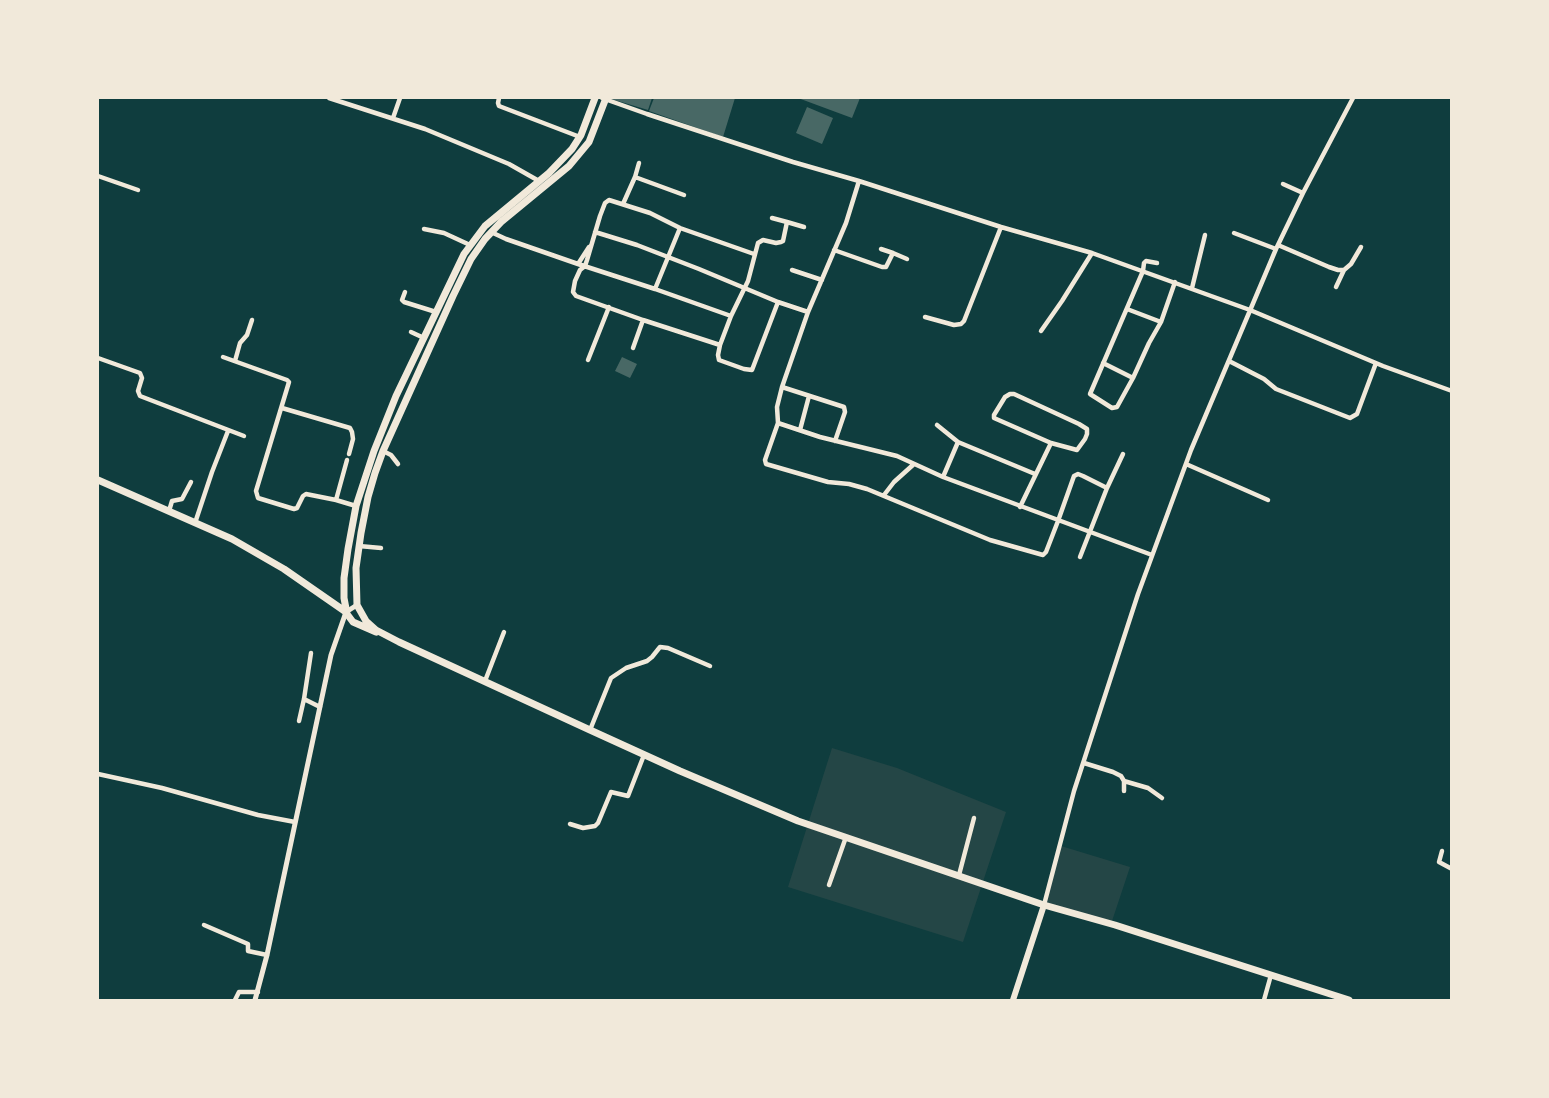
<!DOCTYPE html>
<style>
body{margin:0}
#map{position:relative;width:1549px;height:1098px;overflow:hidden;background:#0f3d3e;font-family:"Titillium Web",sans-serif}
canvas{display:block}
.frame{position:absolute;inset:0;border:99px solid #f1e9da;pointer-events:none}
</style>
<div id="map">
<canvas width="1549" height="1098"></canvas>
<div class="frame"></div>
</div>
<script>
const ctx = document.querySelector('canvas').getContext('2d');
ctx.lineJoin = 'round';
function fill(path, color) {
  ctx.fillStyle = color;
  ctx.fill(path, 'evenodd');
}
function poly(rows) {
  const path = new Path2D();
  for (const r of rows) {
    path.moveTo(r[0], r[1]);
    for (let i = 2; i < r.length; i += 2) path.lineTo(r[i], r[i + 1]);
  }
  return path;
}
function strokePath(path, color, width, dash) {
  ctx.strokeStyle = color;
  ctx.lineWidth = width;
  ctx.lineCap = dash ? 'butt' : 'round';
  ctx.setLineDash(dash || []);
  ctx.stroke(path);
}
fill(poly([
 [832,748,897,768,1006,812,963,942,788,887],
 [1061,846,1130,867,1111,924,1045,903]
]), '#244646');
fill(poly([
 [608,98,652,98,648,110],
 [654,98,735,98,723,137,649,111],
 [798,98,860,98,852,118],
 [807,107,833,118,822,144,796,133],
 [622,357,637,364,630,378,615,371]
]), '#486865');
strokePath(poly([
 [329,98,425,129,509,164,539,181],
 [499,98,498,103,499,106,580,137],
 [602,98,647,114,793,162,859,181,1001,227,1092,253,1250,310,1383,366,1452,391],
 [393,118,400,98],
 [98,176,138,190],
 [635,177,684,195],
 [1283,184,1303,193],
 [623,204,635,177,639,163],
 [772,218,787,222],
 [424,229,444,233,470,245],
 [491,232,506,239,578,264,655,289,731,316],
 [595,232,637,245,699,269,778,302,808,312],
 [1234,233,1276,249],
 [1278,245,1329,267,1338,270,1344,270,1351,264,1361,247],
 [881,249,893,253],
 [834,250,882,267,886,267,893,253,907,259],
 [578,264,589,247],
 [792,270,822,280],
 [1336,287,1344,270],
 [1192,288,1205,235],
 [655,289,680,228],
 [405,292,402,300,404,302,436,312],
 [778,302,752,370,744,369,719,360,718,355,720,345,731,316,748,281,758,243,763,240,776,243,781,242,783,241,787,222,804,227],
 [1127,309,1161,322],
 [925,317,954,325,961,324,964,321,1001,227],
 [1041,331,1062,301,1092,253],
 [411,332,424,338],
 [720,345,643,320,576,296,573,292,575,281,580,270,585,266,587,260,600,216,605,203,609,200,650,213,680,228,754,254],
 [633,348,643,320],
 [223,357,287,380,289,382,256,491,258,498,294,509,297,508,303,496,306,494,336,500],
 [98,358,140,373,142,378,138,391,140,396,244,436],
 [588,360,609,307],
 [235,361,240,343,247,335,252,320],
 [1229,361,1264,379,1276,389,1350,418,1357,414,1376,363],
 [1103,363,1133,378,1149,343,1161,322,1175,282],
 [1133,378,1117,407,1112,408,1090,394,1143,271,1144,263,1146,261,1157,263],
 [782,387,777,407,778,423,765,460,766,464,828,482,849,484,867,489,990,540,1043,555,1046,552,1058,521,1074,476,1078,474,1083,476,1107,488],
 [282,408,350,428,352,432,353,439,349,454],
 [778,423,820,437,897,456,943,477,1152,555],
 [937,425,958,442],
 [800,430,809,396],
 [835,441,845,412,844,407,782,387,808,312,846,223,859,181],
 [383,451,391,455,398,464],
 [347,460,336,500,356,506],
 [1186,464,1268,500],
 [943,477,958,442,1035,474],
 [884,495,894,482,914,464],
 [1020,507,1051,443,994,418,994,415,1005,397,1010,394,1014,394,1079,424,1087,429,1087,434,1085,439,1077,450,1051,443],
 [169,511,172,501,182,499,191,482],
 [195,523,212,472,228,431],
 [359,546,381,548],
 [1080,557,1107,488,1123,454],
 [485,681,504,632],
 [304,699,320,707],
 [299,721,304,699,311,653],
 [590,730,611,678,626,668,647,661,652,657,660,647,668,648,710,666],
 [1084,763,1113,772,1121,776,1124,781,1148,788,1162,798],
 [98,774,162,788,258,815,295,822],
 [1124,781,1124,791],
 [570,824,583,828,595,826,598,823,611,792,628,796,644,755],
 [1442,851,1439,862,1452,869],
 [959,875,974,818],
 [829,885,846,837],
 [1044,905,1074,791,1138,594,1191,450,1276,249,1303,193,1353,98],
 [204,925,248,944,248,951,267,955],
 [235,1000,239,992,258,992],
 [1264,1000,1271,975]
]), '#f1e9da', 4.5);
strokePath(poly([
 [255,1000,267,955,331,655,346,612,357,605]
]), '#f1e9da', 5);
strokePath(poly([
 [1013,1000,1044,905]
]), '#f1e9da', 6);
strokePath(poly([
 [606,98,589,142,569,166,501,222,485,239,471,259,453,296,383,451,375,473,368,497,361,533,356,568,357,605,366,621,376,630,399,642,590,730,680,771,798,821,1044,905,1115,925,1349,1000],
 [98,480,232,539,284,569,346,612],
 [376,632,353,622,347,614,344,598,344,578,348,549,356,506,374,451,396,396,464,254,485,226,549,173,572,149,581,135,595,98]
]), '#f1e9da', 7);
</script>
